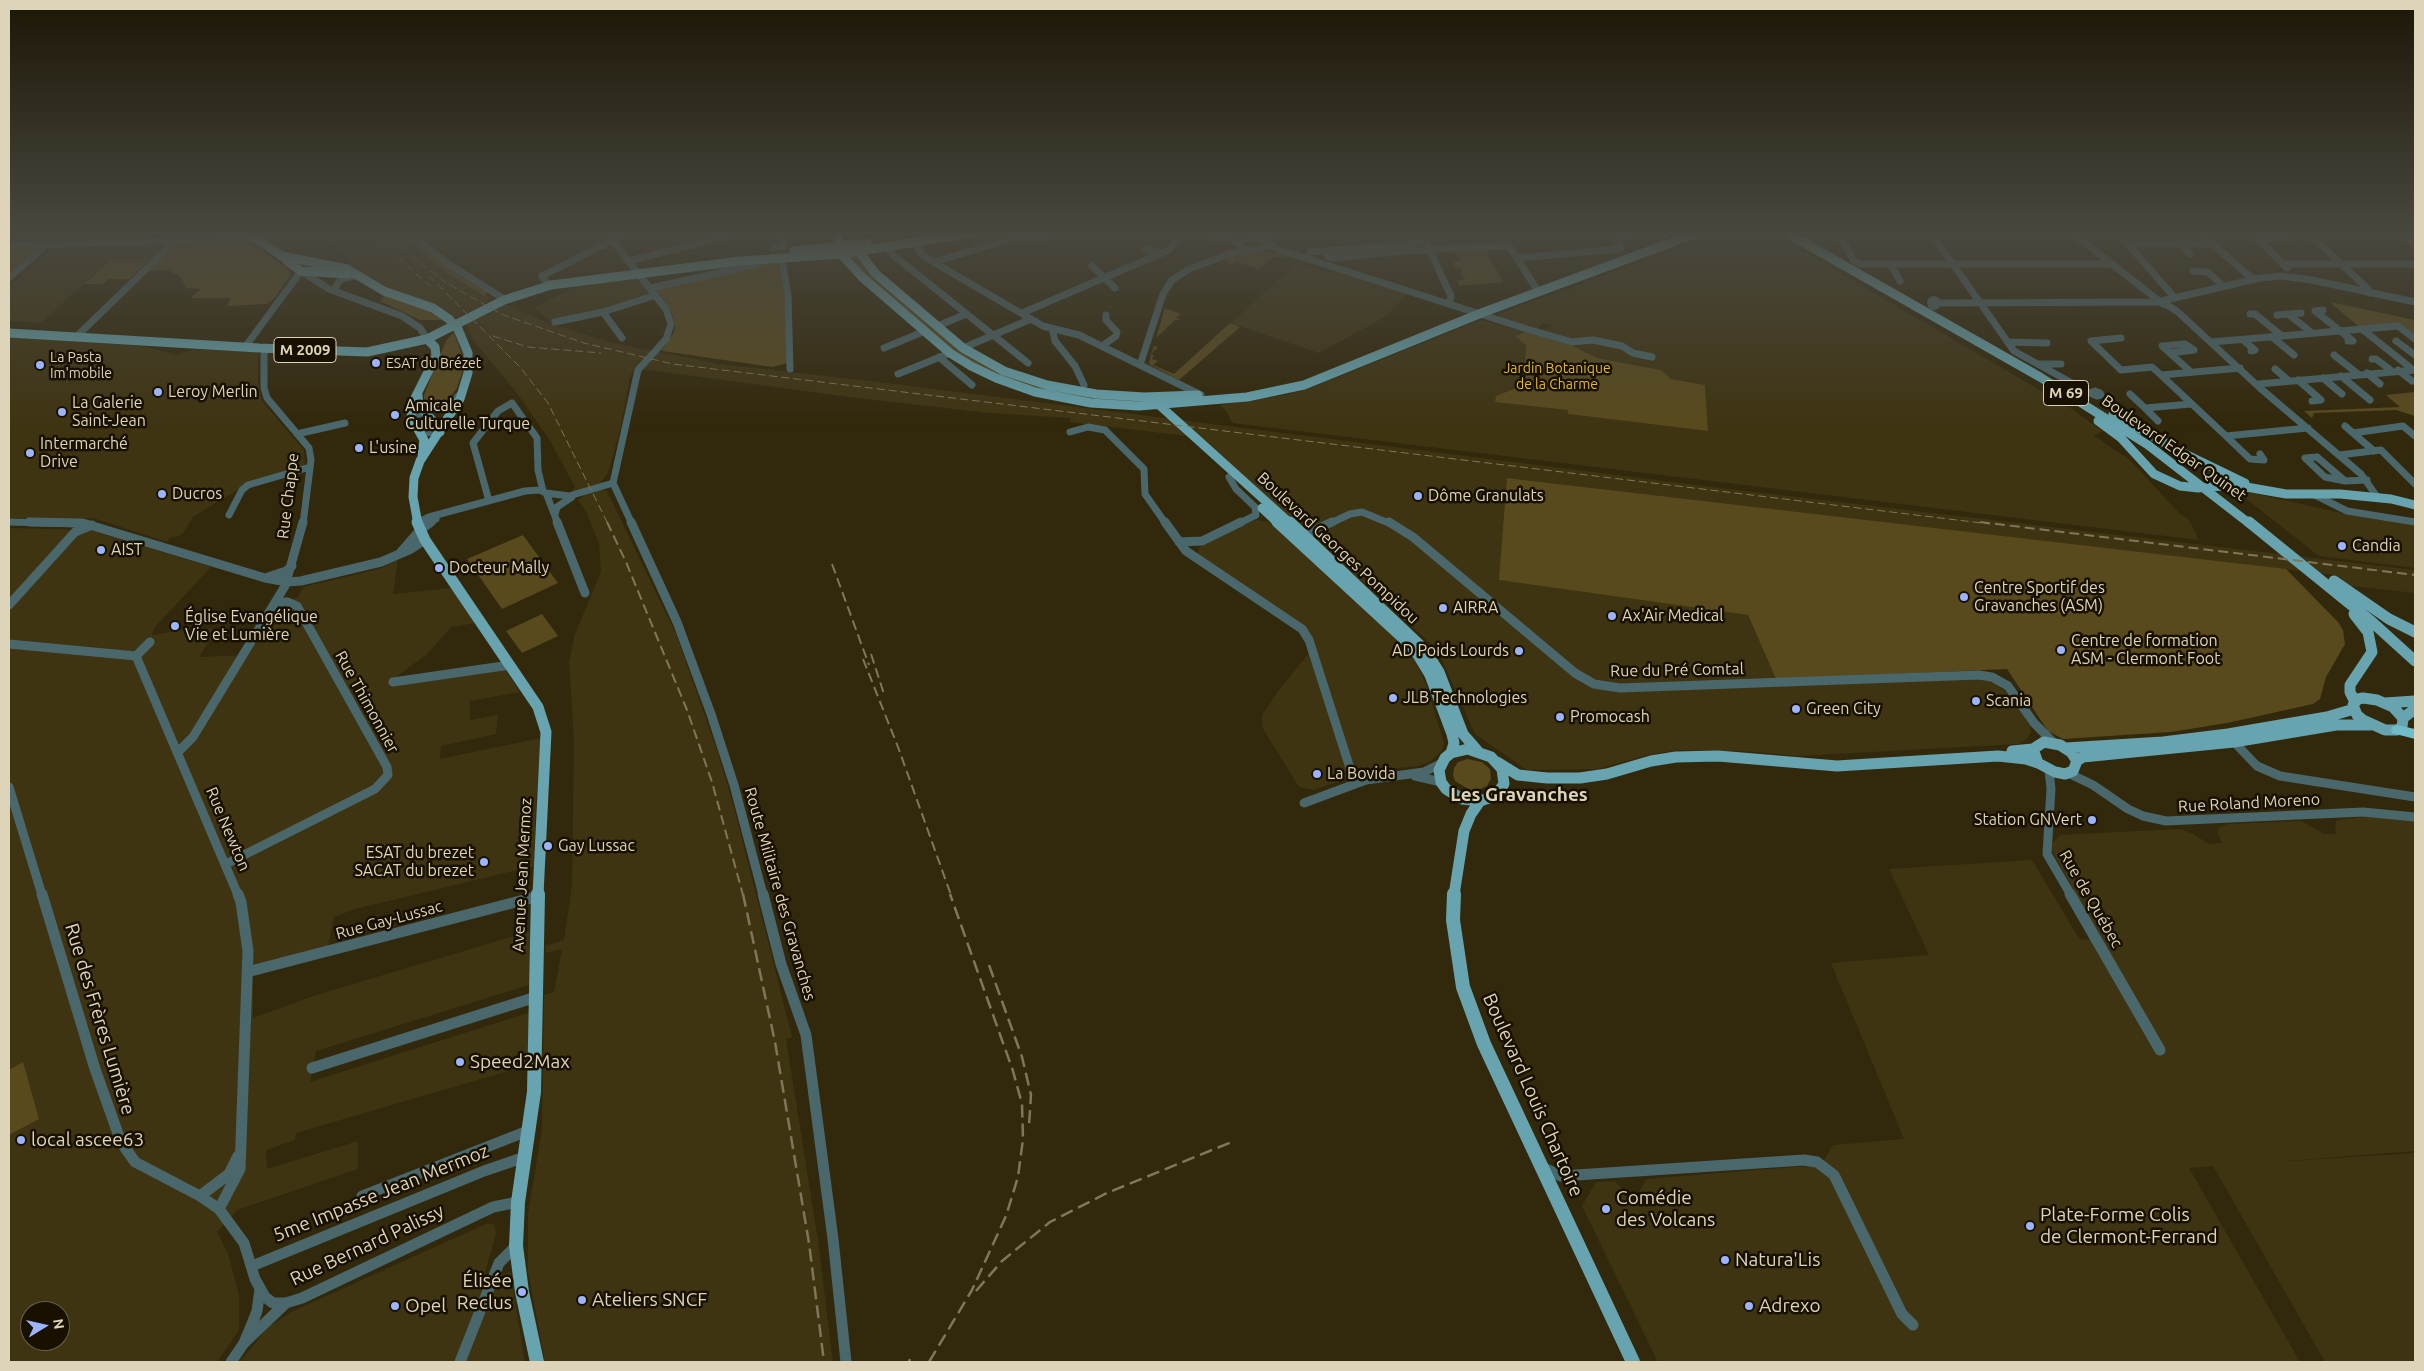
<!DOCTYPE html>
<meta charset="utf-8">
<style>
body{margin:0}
#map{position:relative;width:2424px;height:1371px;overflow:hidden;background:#32280b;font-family:Ubuntu,sans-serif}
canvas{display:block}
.frame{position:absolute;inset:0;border:10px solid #ded4b9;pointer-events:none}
.north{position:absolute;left:20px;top:1301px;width:50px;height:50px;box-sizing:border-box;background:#181100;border:1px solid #675f4a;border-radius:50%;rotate:81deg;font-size:14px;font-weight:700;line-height:20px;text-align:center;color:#ded4b9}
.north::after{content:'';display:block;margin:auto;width:18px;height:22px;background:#9db4fd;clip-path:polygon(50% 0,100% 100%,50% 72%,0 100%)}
</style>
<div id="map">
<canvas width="2424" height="1371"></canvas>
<div class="frame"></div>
<div class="north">N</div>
</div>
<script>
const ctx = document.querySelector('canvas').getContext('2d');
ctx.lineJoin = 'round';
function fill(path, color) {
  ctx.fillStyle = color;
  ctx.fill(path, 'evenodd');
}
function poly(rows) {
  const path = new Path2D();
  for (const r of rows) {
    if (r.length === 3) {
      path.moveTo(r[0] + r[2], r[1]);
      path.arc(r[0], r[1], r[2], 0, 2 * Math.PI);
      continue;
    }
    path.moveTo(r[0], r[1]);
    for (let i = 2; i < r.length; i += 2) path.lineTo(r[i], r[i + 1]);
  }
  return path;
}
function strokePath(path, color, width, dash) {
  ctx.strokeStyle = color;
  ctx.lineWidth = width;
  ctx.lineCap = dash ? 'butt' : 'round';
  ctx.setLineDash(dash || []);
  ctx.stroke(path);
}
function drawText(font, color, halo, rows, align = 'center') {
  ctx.font = font + ' Ubuntu,sans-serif';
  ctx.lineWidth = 5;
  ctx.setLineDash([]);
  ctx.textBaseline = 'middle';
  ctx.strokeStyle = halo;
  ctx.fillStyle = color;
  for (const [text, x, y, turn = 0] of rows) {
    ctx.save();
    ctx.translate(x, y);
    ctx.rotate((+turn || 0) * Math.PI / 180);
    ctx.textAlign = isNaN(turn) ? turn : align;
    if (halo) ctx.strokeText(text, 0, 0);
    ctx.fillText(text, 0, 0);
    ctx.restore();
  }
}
fill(poly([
 [322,233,399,233,448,274,490,298,485,304,454,318,452,314,434,304,386,286,364,274],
 [1514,233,1599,233,1518,240],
 [1720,233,1771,233,2067,406,2103,431,2094,436,2130,460,2179,513,2190,521,2199,540,1232,423,1227,412,1220,405,1286,395,1313,387,1481,320,1526,332,1523,385,1496,396,1569,410,1568,414,1708,431,1705,385,1671,379,1661,370,1597,358,1542,330,1552,326,1543,323,1537,329,1501,318,1498,314],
 [165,245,152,260,109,261,41,323,9,321,9,287,52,249],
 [1299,261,1303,265,1328,272,1333,271,1407,294,1385,317,1319,353,1231,323],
 [637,277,648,291,648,294,596,312,551,322,534,308,583,283],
 [504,304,551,324,609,342,719,364,878,382,1712,487,2415,570,2415,593,2342,585,2335,575,1508,478,1500,580,1748,615,1779,686,1970,678,1989,680,2010,694,2030,726,2031,732,2027,739,2018,744,1798,756,1743,751,1681,750,1652,754,1597,769,1527,770,1475,734,1441,658,1429,642,1202,438,1070,422,1071,418,989,413,849,397,635,368,630,377,621,427,608,473,598,486,571,493,575,487,549,439,516,392,473,340,465,323],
 [9,337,143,346,176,355,195,349,256,352,258,353,258,384,262,401,304,450,305,466,251,482,193,517,182,535,170,538,167,542,93,518,9,518],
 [600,489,607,491,676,634,717,750,734,807,792,1037,786,1039,818,1240,833,1362,545,1362,528,1271,528,1214,542,1129,544,995,554,992,562,949,546,953,545,946,564,940,572,885,574,740,569,662,575,634,601,572,599,544,587,513,578,500,587,493],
 [2239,490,2355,516,2415,525,2415,568,2319,556,2239,493],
 [1256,520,1269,522,1275,525,1388,630,1415,660,1425,682,1444,743,1442,750,1430,762,1418,766,1369,771,1314,790,1299,787,1263,729,1262,718,1263,713,1279,690,1309,653,1310,633,1198,555,1199,548,1202,545],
 [9,528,89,530,211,567,155,627,152,635,182,630,217,629,199,657,248,655,274,614,281,605,298,597,302,589,307,586,379,569,398,560,393,594,452,588,476,623,451,627,426,655,393,679,503,666,520,692,470,701,470,720,498,715,496,734,441,746,440,759,541,738,536,803,534,866,355,909,334,917,328,947,253,967,253,1018,313,996,531,931,532,984,316,1051,310,1082,531,1012,529,1065,296,1133,295,1140,266,1150,267,1169,358,1141,358,1169,237,1210,217,1232,228,1253,239,1296,239,1330,217,1362,9,1362],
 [30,1311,60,1311,60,1341,30,1341],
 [2372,816,2415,820,2415,1151,2273,1162,2415,1153,2415,1362,2325,1362,2213,1166,2189,1168,2300,1362,1658,1362,1582,1206,1596,1182,1614,1181,1630,1196,1639,1193,1646,1179,1821,1165,1833,1145,1904,1139,1831,963,1929,955,1889,869,2032,860,2080,940,2101,938,2054,855,2051,845,2060,835,2180,829,2193,834,2209,844,2222,843,2217,831,2220,827,2228,824,2301,821,2324,834,2336,834,2335,826,2337,820],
 [488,1223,495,1225,496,1234,483,1279,510,1272,525,1362,240,1362,267,1328,293,1311]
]), '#3f3412');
fill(poly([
 [399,233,411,233,416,241,456,273,487,292,485,296,448,274],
 [1304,233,1393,233,1397,242,1392,243,1379,233,1308,237,1306,240,1298,239,1300,235],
 [249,241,284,266,291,274,273,300,266,304,227,306,231,298,191,298,201,289,186,288,181,277,168,270,146,271,174,245],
 [1484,247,1503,282,1459,286,1457,281,1466,279,1460,273,1462,272,1461,268,1456,268,1453,262,1461,260,1451,249],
 [37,248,9,273,9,249],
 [1270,252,1286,256,1284,259,1275,256,1258,269,1236,261,1232,265,1226,259,1239,254],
 [860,253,959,348,1015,378,1137,398,1148,404,1088,400,1016,384,958,355,876,287,847,255],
 [149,260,129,279,108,279,103,284,84,284,110,261],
 [774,261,778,262,785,297,787,363,772,367,663,351,662,350,674,332,675,325,671,310,656,289],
 [384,294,430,311,442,320,420,320,380,301,383,299],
 [2330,302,2415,320,2415,335,2400,324,2359,327],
 [1165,308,1181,314,1176,318,1180,320,1175,320,1156,338],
 [1230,323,1240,327,1179,380,1149,364,1151,354,1154,346,1158,347,1151,354,1154,355,1152,359,1158,361,1153,365,1174,374],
 [454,332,463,358,463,370,457,388,448,401,430,407,424,406,424,395,433,372,446,341],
 [1526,332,1571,345,1597,358,1661,370,1671,379,1705,385,1708,431,1568,414,1568,410,1495,402,1496,396,1523,385,1526,345,1515,336],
 [2415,392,2415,416,2396,410,2314,413,2312,418,2304,411,2400,407,2386,395],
 [1507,478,2286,569,2338,622,2343,630,2345,644,2326,677,2320,699,2313,704,2227,723,2171,732,2063,739,2048,731,2007,669,1776,679,1748,615,1499,580],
 [523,535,558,583,502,609,467,559],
 [542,614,558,636,522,653,506,631],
 [1467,759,1482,762,1490,769,1491,779,1487,786,1476,791,1470,790,1455,781,1453,775,1454,768,1458,762],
 [23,1062,39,1119,9,1135,9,1070]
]), '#594a1d');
strokePath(poly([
 [415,233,422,244,447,263,501,297],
 [1192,233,1230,239,1240,244],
 [1838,233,1854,261,1861,264,2113,264],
 [1931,233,2014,351,2090,393],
 [2072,233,2163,304],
 [2118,233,2175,298],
 [2199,233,2253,279],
 [2252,233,2287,268],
 [2308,233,2368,289,2369,293],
 [2402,233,2415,244],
 [1251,237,1266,240,1267,246,1256,251,1242,248,1240,244,1242,240,1251,237],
 [1262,238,1285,233],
 [2257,238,2287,238],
 [910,242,917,246,923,256,1043,326,1079,335,1201,395],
 [1415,242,1426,242,1430,248,1424,251,1415,250,1412,245,1415,242],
 [1268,244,1280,250,1527,329,1572,342,1593,340,1622,346,1633,353,1652,357],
 [2127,244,2210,244],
 [2181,244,2190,254],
 [9,246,255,238],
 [886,246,893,255,1028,363],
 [773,248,784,246,778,233],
 [1145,249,1162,253],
 [1429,249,1509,246,1536,288],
 [1429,249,1451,296,1449,304],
 [1328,251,1326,253,1328,257,1333,258,1415,250],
 [1310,252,1413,244],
 [784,258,782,261,788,295,790,369],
 [1518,258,1619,249,1621,248,1617,237,1664,233],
 [629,261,737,233],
 [934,262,1011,239,1092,233],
 [1890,264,1900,281],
 [2283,264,2415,264],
 [1092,266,1115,288],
 [301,271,329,289,402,316,420,328,427,339],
 [2193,271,2208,272,2223,286],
 [9,278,46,245],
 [546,282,542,276,627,233],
 [335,288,340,280,354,276],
 [651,288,754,265,769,259],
 [1934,303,3.5],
 [2161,301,2178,312,2260,388,2361,474,2378,498],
 [1939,303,2157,302,2260,278,2282,276,2312,280,2415,302],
 [2323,310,2315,311,2353,341,2348,341],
 [603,312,622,338],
 [1022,313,1169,250,1181,233],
 [2250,314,2255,314,2282,336],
 [2288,314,2312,333],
 [2277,315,2301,313],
 [555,322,603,312,656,295],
 [940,325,966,314],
 [1052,328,1055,341,1075,366,1084,385],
 [2362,329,2412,369],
 [76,337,174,242],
 [2272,337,2294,355],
 [2121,338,2091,341,2121,370,2152,367,2161,375],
 [2243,340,2255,350,2251,351],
 [2396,341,2415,355],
 [2008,342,2047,343],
 [2211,342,2398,326,2415,339],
 [1102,346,1116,336,1117,332,1106,320,1106,315],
 [245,347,301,271],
 [267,348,264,354,264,388,267,398,309,448,311,460,303,524],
 [884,348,925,331],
 [963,348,1031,319],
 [2170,353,2194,350,2185,344,2162,346,2191,372],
 [2334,355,2358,374],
 [939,357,972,385],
 [2372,359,2376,359,2392,371],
 [2039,364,2061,364],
 [1140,365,1163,294,1172,280,1189,269,1229,254,1248,250],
 [2240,368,2161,375,2226,436,2308,428],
 [2275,369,2289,381],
 [2398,370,2412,381],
 [2367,373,2380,384],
 [898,374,950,353],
 [2341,376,2370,400],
 [2323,378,2342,394],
 [2298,380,2321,400,2312,401],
 [2259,384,2415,370],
 [2095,391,2100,393,2101,395,2097,396,2090,393,2095,391],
 [2130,394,2145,408,2191,404],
 [2145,408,2158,421],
 [411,417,448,405,462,393],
 [2345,426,2353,433],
 [1070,432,1088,427,1105,430,1144,469,1145,494,1166,524],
 [420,433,440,432],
 [297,434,345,423],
 [2226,436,2250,459,2264,460,2260,454],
 [2374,451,2353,433,2403,426,2415,436],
 [2339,455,2381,450,2415,484],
 [2317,457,2345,481,2325,477,2305,458,2317,457],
 [1229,477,1236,489,1255,507,1256,515,1238,524],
 [2345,481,2367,480],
 [613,483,632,524],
 [546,493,558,524],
 [2313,494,2347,511,2415,522],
 [489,501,473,443,498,411,512,403,537,438,538,470,543,491],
 [229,515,242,490,248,485,310,467],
 [555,515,557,507,572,497],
 [9,522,85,524],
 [417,523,429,517,525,491,540,490,546,493,569,496,613,483,638,370,666,339,671,324,666,309,615,244,612,233],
 [429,524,436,519],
 [1329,524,1350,514,1362,512,1391,524]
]), '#4a676c', 7);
strokePath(poly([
 [29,522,83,523,265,578,287,582,301,581,381,562,411,549,425,540],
 [557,522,585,593],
 [631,522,677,622,711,714,734,785,763,895],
 [1165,522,1186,551,1302,629,1309,640,1349,765,1354,773,1366,780],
 [1389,522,1413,537,1575,673,1594,684,1620,688,1979,675,1992,677,2008,686,2034,723,2054,743],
 [1304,535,1332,522],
 [1179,542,1202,541,1241,522],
 [400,553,420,530,431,522],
 [265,578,286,571,292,566],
 [9,605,75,532,92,525],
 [9,644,136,656,238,895],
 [136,656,150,642],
 [393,682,510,665],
 [2234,742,2257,766,2280,776,2415,797],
 [178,752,193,737,285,586,303,522],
 [2049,770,2051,789,2047,854,2071,895],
 [2068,773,2093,785,2128,809,2143,816,2166,821,2363,812,2415,817],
 [1415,776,1441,782],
 [9,787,42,895],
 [1304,803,1366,780,1424,772,1440,764],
 [226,864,375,789,388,775,387,767,297,606,288,602,276,602]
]), '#4a676c', 9);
strokePath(poly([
 [42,894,95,1069,121,1142,135,1162,200,1196,219,1209,244,1243,255,1279,265,1297,273,1303,286,1303],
 [763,894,781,964,806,1035,833,1239,846,1362],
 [2070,894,2160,1050],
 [247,972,539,896],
 [312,1068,536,997],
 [1544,1168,1561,1176,1804,1160,1817,1162,1834,1175,1902,1314,1913,1325],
 [200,1196,229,1174,238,1156],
 [362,1196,530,1130],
 [219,1209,240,1169,248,951,241,902,238,894],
 [252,1266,484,1171,525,1157],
 [244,1343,286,1303,302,1298,493,1207,518,1202],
 [231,1362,244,1343,252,1324,257,1311,260,1289],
 [460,1362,499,1263,516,1246]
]), '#4a676c', 11);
strokePath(poly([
 [248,233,282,256,347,269,384,291,433,308,449,319,458,329,468,353,468,373,460,399,420,461,414,478,413,497,418,524],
 [837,233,841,254,862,277,950,353,971,366,996,378,1035,392,1091,403,1139,406,1247,397,1304,385,1484,312,1697,233],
 [1787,233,2040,377,2148,445,2250,524],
 [861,243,862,256,876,274,963,348,1004,371,1047,385,1096,394,1144,397,1198,395],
 [794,251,867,243],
 [287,261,301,271,348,274],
 [9,333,259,348,367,352,427,339,504,300,551,285,740,261,841,254,972,233],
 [418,395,419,406,437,425,440,432],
 [1157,403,1291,524],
 [2113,414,2183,453,2245,483],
 [2098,421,2121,438,2154,474,2180,486,2198,488,2235,485,2286,494,2340,494,2391,499,2415,505],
 [422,454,424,440,411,417,414,400,436,356,435,347,427,339],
 [1262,508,1279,524]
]), '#67a4af', 9);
strokePath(poly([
 [417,522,425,540,538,707,546,732,538,895],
 [1277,522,1406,641,1418,655,1430,675,1452,734,1454,743,1451,753],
 [1290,522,1425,650,1439,672,1463,734,1477,750],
 [2249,522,2371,621,2415,661],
 [2334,581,2389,619,2415,632],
 [2354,614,2368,632,2372,652,2350,685,2350,692,2355,702],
 [2363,698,2377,700,2393,707,2403,718,2402,727,2397,730,2385,730,2363,720,2357,715,2353,705,2358,699,2363,698],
 [2385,703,2415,701],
 [2403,718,2415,709],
 [2044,742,2060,745,2071,752,2077,761,2073,771,2065,774,2055,772,2038,763,2033,749,2044,742],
 [2066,748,2163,742,2228,734,2327,717,2354,709],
 [1468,749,1491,757,1502,769,1504,784,1495,796,1480,801,1462,799,1446,789,1441,782,1439,770,1445,758,1451,753,1468,749],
 [2012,751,2033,749],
 [2077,761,2083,757,2234,742,2336,725,2370,725],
 [1497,762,1518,775,1547,778,1580,778,1607,774,1651,761,1676,757,1718,756,1837,766,1998,756,2026,759,2038,763],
 [1454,895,1464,831,1471,814,1480,801]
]), '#67a4af', 11);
strokePath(poly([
 [1454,894,1453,920,1463,987,1484,1044,1633,1362],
 [537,1362,522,1292,516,1246,518,1202,534,1092,538,894]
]), '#67a4af', 14);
fill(poly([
 [2397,725,2415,729,2415,739,2392,733,2391,730,2392,727,2397,725]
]), '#71bcc9');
strokePath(poly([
 [847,233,864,239,878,240,922,233]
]), '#80765a', 1);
strokePath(poly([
 [371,233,432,288],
 [383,233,445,282,501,314,584,343,673,364,1990,524],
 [429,276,520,367,548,403,608,524],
 [493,336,528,347,601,353]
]), '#80765a', 1, [8, 4]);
strokePath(poly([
 [607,522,626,562,687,710,712,782,743,895],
 [1980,522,2415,575],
 [832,564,869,665],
 [871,654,884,694],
 [863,659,898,747,951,895]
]), '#80765a', 2, [10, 5]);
strokePath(poly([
 [743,894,775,1042,809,1243,824,1362],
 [989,965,1022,1057,1031,1095,1029,1126],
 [976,1291,1002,1261,1050,1222,1107,1193,1234,1141],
 [909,1362,910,1359],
 [929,1362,972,1290,1006,1216,1018,1177,1023,1139,1022,1104,1013,1071,950,894]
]), '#80765a', 2.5, [13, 6]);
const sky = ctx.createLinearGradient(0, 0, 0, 425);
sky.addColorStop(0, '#1c1606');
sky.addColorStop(0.55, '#49483f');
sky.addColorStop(1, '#49483f00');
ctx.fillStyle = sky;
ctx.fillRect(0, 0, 2424, 425);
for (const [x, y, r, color] of [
 [376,363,5,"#9db4fd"],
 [40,365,5,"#9db4fd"],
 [158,392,5,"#9db4fd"],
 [62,412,5,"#9db4fd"],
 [395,415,5,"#9db4fd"],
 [359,448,5,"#9db4fd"],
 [30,453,5,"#9db4fd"],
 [162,494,5,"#9db4fd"],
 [1418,496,5,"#9db4fd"],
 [2342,546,5,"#9db4fd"],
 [101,550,5,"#9db4fd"],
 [439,568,5,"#9db4fd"],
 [1964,597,5,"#9db4fd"],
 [1443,608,5,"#9db4fd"],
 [1612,616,5,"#9db4fd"],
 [175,626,5,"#9db4fd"],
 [2061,650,5,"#9db4fd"],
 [1519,651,5,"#9db4fd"],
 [1393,698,5,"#9db4fd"],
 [1976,701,5,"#9db4fd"],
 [1796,709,5,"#9db4fd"],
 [1560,717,5,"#9db4fd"],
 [1317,774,5,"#9db4fd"],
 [2092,820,5,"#9db4fd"],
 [548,846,5,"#9db4fd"],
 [484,862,5,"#9db4fd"],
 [460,1062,5,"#9db4fd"],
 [21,1140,5,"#9db4fd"],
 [1606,1209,5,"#9db4fd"],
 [2030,1226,5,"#9db4fd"],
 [1725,1260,5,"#9db4fd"],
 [522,1292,5,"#9db4fd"],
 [582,1300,5,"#9db4fd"],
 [395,1306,5,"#9db4fd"],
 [1749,1306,5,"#9db4fd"]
]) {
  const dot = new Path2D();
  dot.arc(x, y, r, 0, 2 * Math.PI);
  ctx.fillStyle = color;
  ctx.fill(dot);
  strokePath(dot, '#181100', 2);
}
drawText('14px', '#ded4b9', '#181100', [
 ["La Pasta",50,357],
 ["Im'mobile",50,373],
 ["ESAT du Brézet",386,363]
], 'left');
drawText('14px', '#e4b92c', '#181100', [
 ["Jardin Botanique",1557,368],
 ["de la Charme",1557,384]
]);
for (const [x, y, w] of [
 [305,350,62],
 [2066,393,45]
]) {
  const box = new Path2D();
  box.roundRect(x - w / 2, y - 12.5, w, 25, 4);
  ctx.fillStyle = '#181100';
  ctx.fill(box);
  strokePath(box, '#ded4b9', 1);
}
drawText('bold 15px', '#ded4b9', null, [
 ["M 2009",305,350],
 ["M 69",2066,393]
]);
drawText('16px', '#ded4b9', '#181100', [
 ["Leroy Merlin",168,392],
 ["La Galerie",72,403],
 ["Saint-Jean",72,421],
 ["Amicale",405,406],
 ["Culturelle Turque",405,424],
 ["Intermarché",40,444],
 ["Drive",40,462],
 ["L'usine",369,448],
 ["Ducros",172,494],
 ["Dôme Granulats",1428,496],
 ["Candia",2352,546],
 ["AIST",111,550],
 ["Docteur Mally",449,568],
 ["Centre Sportif des",1974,588],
 ["Gravanches (ASM)",1974,606],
 ["AIRRA",1453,608],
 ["Ax'Air Medical",1622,616],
 ["Église Evangélique",185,617],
 ["Vie et Lumière",185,635],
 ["Centre de formation",2071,641],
 ["ASM - Clermont Foot",2071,659],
 ["AD Poids Lourds",1509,651,"right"],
 ["JLB Technologies",1403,698],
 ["Scania",1986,701],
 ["Green City",1806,709],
 ["Promocash",1570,717],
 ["La Bovida",1327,774],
 ["Station GNVert",2082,820,"right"],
 ["Gay Lussac",558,846],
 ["ESAT du brezet",474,853,"right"],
 ["SACAT du brezet",474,871,"right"]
], 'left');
drawText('16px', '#ded4b9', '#181100', [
 ["Boulevard Edgar Quinet",2174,448,35],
 ["Rue Chappe",288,496,-83],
 ["Boulevard Georges Pompidou",1338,548,43],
 ["Rue du Pré Comtal",1677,670,-1],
 ["Rue Thimonnier",367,702,61],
 ["Rue Roland Moreno",2249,803,-3],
 ["Rue Newton",228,829,67],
 ["Avenue Jean Mermoz",522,875,-87],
 ["Route Militaire des Gravanches",780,894,74],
 ["Rue de Québec",2091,899,60],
 ["Rue Gay-Lussac",389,920,-15]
]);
drawText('bold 19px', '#ded4b9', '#181100', [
 ["Les Gravanches",1519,795]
]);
drawText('19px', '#ded4b9', '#181100', [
 ["Rue des Frères Lumière",100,1019,73],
 ["Boulevard Louis Chartoire",1533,1095,66],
 ["5me Impasse Jean Mermoz",381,1193,-22],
 ["Rue Bernard Palissy",367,1245,-25]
]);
drawText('19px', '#ded4b9', '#181100', [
 ["Speed2Max",470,1062],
 ["local ascee63",31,1140],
 ["Comédie",1616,1198],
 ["des Volcans",1616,1220],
 ["Plate-Forme Colis",2040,1215],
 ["de Clermont-Ferrand",2040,1237],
 ["Natura'Lis",1735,1260],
 ["Élisée",512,1281,"right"],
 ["Reclus",512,1303,"right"],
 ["Ateliers SNCF",592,1300],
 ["Opel",405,1306],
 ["Adrexo",1759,1306]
], 'left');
</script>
